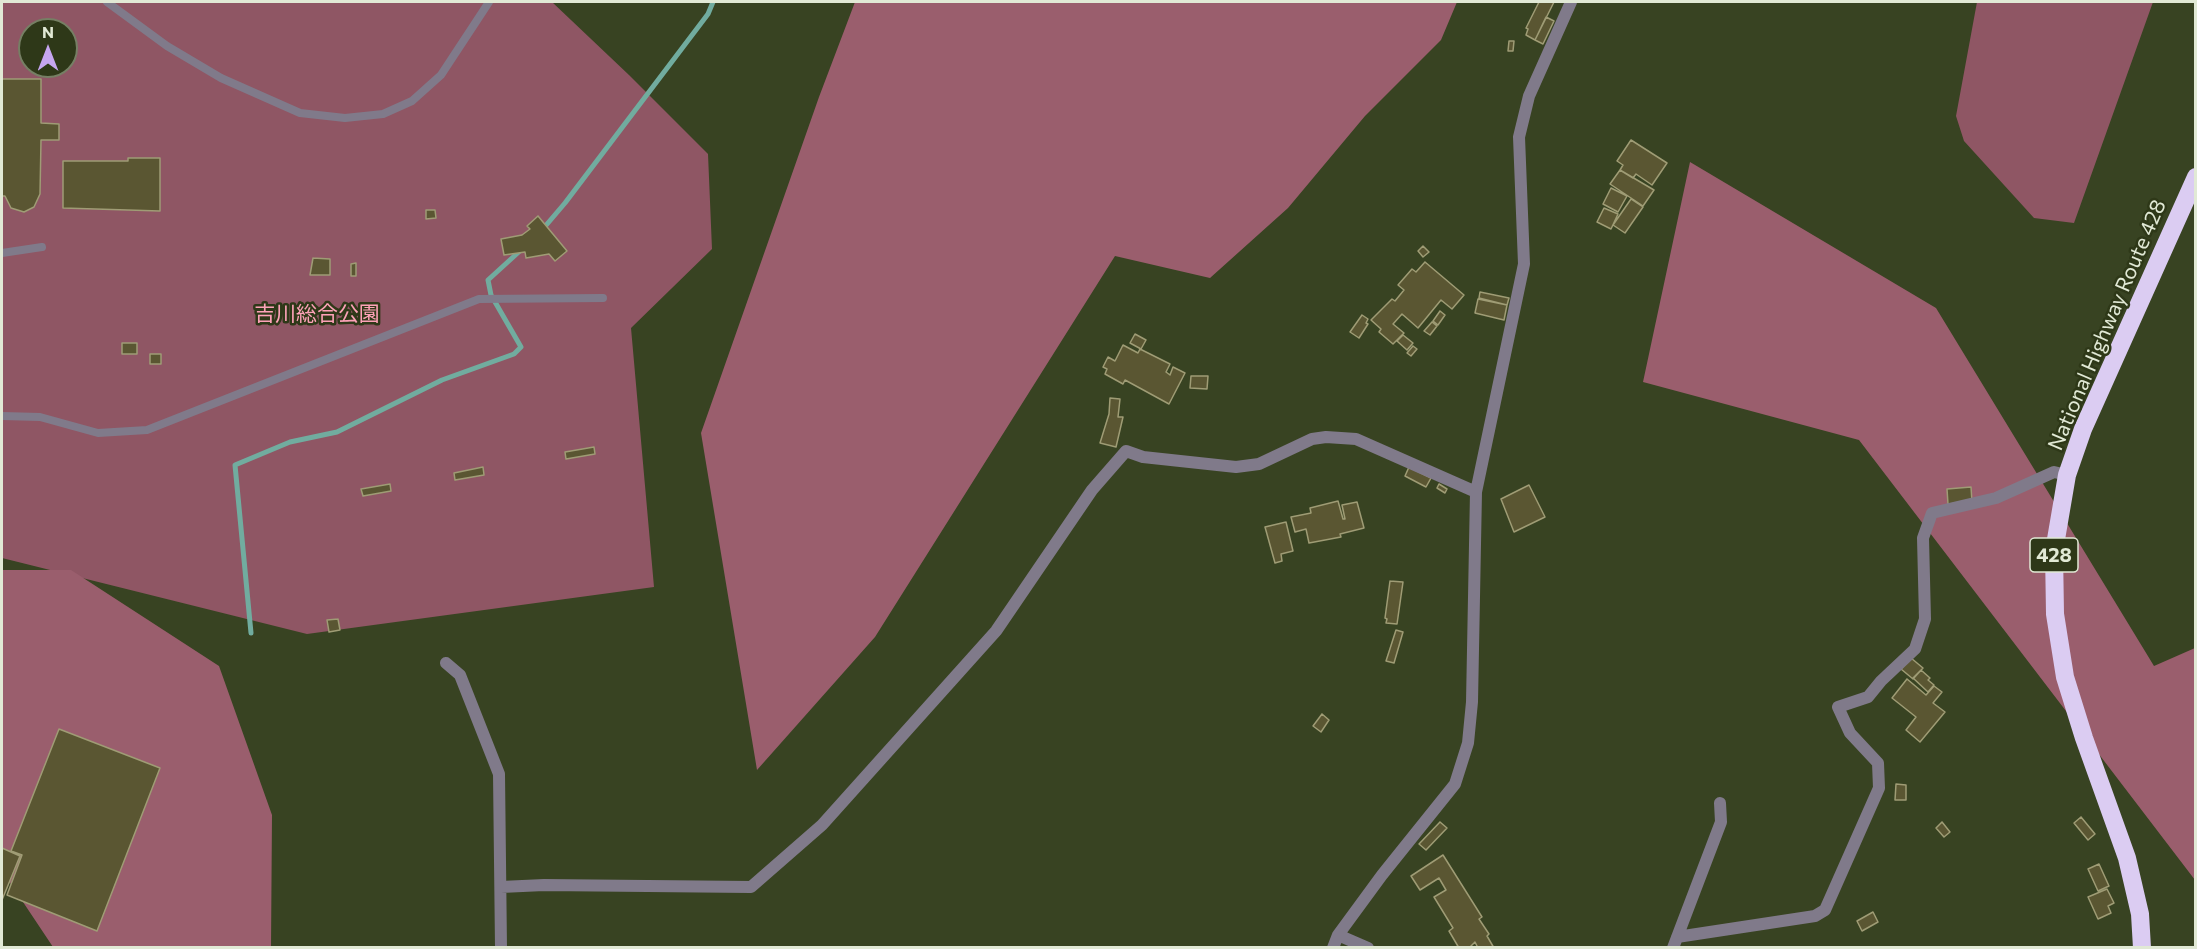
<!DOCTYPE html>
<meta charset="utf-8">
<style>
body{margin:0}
#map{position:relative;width:2197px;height:949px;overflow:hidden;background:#384322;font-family:Commissioner,sans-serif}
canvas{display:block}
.frame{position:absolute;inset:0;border:3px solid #e1e9d5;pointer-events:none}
.north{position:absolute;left:18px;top:18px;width:60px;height:60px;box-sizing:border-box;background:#2e3818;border:2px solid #767f64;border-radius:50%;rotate:0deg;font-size:16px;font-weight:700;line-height:24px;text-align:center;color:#e1e9d5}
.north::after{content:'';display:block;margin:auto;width:21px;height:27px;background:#c6a6f0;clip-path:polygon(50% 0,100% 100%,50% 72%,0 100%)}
</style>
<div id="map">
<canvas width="2197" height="949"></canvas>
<div class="frame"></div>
<div class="north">N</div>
</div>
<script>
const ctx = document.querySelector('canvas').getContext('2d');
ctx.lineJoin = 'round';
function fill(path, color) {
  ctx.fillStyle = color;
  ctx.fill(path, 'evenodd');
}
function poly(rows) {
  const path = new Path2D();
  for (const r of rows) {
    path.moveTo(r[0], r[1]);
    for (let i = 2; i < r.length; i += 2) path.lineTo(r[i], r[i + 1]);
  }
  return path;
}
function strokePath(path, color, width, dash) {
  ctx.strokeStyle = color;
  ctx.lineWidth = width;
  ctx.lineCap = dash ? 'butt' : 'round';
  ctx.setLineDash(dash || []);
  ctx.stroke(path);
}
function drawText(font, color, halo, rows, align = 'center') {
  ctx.font = font + ' Commissioner,"Noto Sans JP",sans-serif';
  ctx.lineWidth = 5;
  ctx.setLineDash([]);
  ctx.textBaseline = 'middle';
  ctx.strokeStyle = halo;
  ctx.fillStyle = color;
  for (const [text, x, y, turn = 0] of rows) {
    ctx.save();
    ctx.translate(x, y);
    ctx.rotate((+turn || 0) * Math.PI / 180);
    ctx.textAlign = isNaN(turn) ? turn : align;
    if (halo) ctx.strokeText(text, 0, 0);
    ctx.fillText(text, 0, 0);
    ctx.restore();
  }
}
fill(poly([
 [2,2,552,2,629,75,708,154,712,249,631,328,654,587,307,634,2,558],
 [30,30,66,30,66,66,30,66],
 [1977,2,2153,2,2074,223,2034,218,1964,141,1956,116]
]), '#8f5664');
fill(poly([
 [855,2,1457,2,1441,40,1365,116,1288,208,1210,278,1115,256,875,637,757,770,701,433,819,97],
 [1690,162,1936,308,2154,666,2195,648,2195,880,1859,440,1643,382],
 [2,570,71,570,219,666,272,815,271,947,53,947,7,878,2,860]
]), '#9a5e6d');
strokePath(poly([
 [542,230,565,203,708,14,713,2],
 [251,633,235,465,290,442,337,432,442,380,514,354,521,347,491,295,488,280,522,249]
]), '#71ac9f', 5);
const building = poly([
 [1539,2,1554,2,1535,40,1526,35,1528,29,1526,28,1539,2],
 [1546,17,1554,21,1543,44,1535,40,1546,17],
 [1509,41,1514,41,1513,51,1508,51,1509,41],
 [2,79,41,79,41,123,59,124,59,140,41,140,40,194,34,207,24,212,11,208,5,196,2,196,2,79],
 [1631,140,1667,163,1652,185,1636,174,1633,178,1620,170,1623,165,1617,161,1631,140],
 [128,158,160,158,160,211,63,208,63,161,128,161,128,158],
 [1620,170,1654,190,1643,206,1610,184,1620,170],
 [1611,188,1627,196,1618,212,1603,204,1611,188],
 [1631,199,1643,207,1625,233,1613,225,1631,199],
 [1604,208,1618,214,1611,229,1597,222,1604,208],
 [426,210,435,210,436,218,426,219,426,210],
 [538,216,567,251,555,261,549,254,526,258,525,252,504,255,501,239,522,235,530,229,527,226,538,216],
 [1423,246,1429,252,1423,257,1418,251,1423,246],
 [313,258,330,259,330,275,310,275,313,258],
 [1425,262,1464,295,1452,309,1441,300,1418,328,1402,314,1393,324,1404,333,1393,344,1379,332,1381,329,1371,320,1392,299,1395,301,1404,290,1398,285,1412,269,1416,272,1425,262],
 [356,263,356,276,351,276,351,264,356,263],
 [1480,292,1509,298,1507,305,1479,298,1480,292],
 [1478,299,1507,305,1504,320,1475,313,1478,299],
 [1440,311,1445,315,1438,325,1433,321,1440,311],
 [1362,315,1368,319,1366,323,1368,324,1359,338,1350,332,1362,315],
 [1432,322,1437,326,1430,335,1424,331,1432,322],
 [1135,334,1146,340,1141,349,1130,343,1135,334],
 [1403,335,1413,343,1407,350,1397,341,1403,335],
 [122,343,137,343,137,354,122,354,122,343],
 [1123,345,1138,353,1140,349,1170,364,1166,372,1170,375,1173,367,1185,373,1169,404,1125,380,1123,384,1105,374,1107,369,1103,367,1108,357,1115,361,1123,345],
 [1413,346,1417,349,1411,356,1407,353,1413,346],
 [150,354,161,354,161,364,150,364,150,354],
 [1191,376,1208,376,1207,389,1190,388,1191,376],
 [1110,398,1120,399,1118,417,1123,417,1116,447,1100,443,1109,414,1110,398],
 [594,447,595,454,566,459,565,452,594,447],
 [483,467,484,475,455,480,454,473,483,467],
 [1409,467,1431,478,1426,487,1405,476,1409,467],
 [390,484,391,491,363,496,361,489,390,484],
 [1439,484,1447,489,1445,493,1437,488,1439,484],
 [1529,485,1545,517,1514,532,1501,499,1529,485],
 [1971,487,1972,502,1948,504,1947,489,1971,487],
 [1338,501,1343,519,1345,519,1342,505,1357,502,1364,528,1340,534,1341,537,1309,543,1306,529,1295,532,1291,517,1311,513,1310,508,1338,501],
 [1286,522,1293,551,1281,554,1282,561,1275,563,1265,527,1286,522],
 [1390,581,1403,582,1397,624,1386,623,1387,619,1385,618,1390,581],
 [338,619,340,630,329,632,327,620,338,619],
 [1396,630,1403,632,1394,663,1386,661,1396,630],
 [1911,658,1923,668,1913,679,1901,669,1911,658],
 [1921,670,1930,678,1928,680,1934,685,1928,692,1913,678,1921,670],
 [1907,679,1926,695,1934,686,1942,692,1933,703,1945,712,1920,742,1906,730,1916,717,1892,698,1907,679],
 [1322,714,1329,720,1321,732,1313,726,1322,714],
 [59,729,160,768,97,931,7,895,22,855,11,851,59,729],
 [1896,784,1906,785,1906,800,1895,800,1896,784],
 [2081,817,2095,834,2088,840,2074,823,2081,817],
 [1440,822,1447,828,1426,850,1419,844,1440,822],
 [1942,822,1950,832,1944,837,1936,828,1942,822],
 [2,848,20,856,2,900,2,848],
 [1443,855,1482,917,1479,919,1489,934,1487,936,1494,948,1478,948,1475,942,1469,948,1459,948,1449,931,1453,928,1434,897,1446,890,1439,878,1420,890,1411,876,1443,855],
 [2099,864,2109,886,2098,891,2088,869,2099,864],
 [2107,889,2114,903,2108,906,2111,913,2098,919,2088,897,2107,889],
 [1873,912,1878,922,1862,931,1857,921,1873,912]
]);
fill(building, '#5a5632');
strokePath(building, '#9f9c75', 1.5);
strokePath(poly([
 [107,2,167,46,221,78,300,113,345,118,383,114,412,101,441,75,489,2],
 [2,253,42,247],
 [2,416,40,417,98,433,147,430,479,299,603,298]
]), '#807a8a', 8);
strokePath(poly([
 [446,663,460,675,499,774,501,948],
 [501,887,544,885,751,887,822,825,996,631,1092,490,1126,451,1143,457,1236,467,1259,464,1312,439,1326,437,1356,439,1476,492],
 [1338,935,1368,948],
 [1677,937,1815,916,1825,910,1879,788,1878,763,1850,733,1838,707,1868,697,1881,681,1915,649,1925,619,1923,538,1932,513,1996,498,2054,472,2067,475],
 [1333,948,1338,935,1382,875,1455,784,1468,743,1472,702,1476,492,1524,264,1519,137,1529,96,1571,2],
 [1673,948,1721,822,1720,803]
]), '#807a8a', 12);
strokePath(poly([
 [2142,948,2140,914,2127,858,2084,738,2065,677,2055,614,2054,551,2067,475,2083,429,2196,177]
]), '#dbccf2', 18);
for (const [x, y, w] of [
 [2054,555,48]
]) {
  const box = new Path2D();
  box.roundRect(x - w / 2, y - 17, w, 34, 4.5);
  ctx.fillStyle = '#2e3818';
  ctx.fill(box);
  strokePath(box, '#e1e9d5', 1.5);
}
drawText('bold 20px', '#e1e9d5', null, [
 ["428",2054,555]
]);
drawText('21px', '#fda2b8', '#2e3818', [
 ["吉川総合公園",317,314]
]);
drawText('21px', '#e1e9d5', '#2e3818', [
 ["National Highway Route 428",2107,325,-67]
]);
</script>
